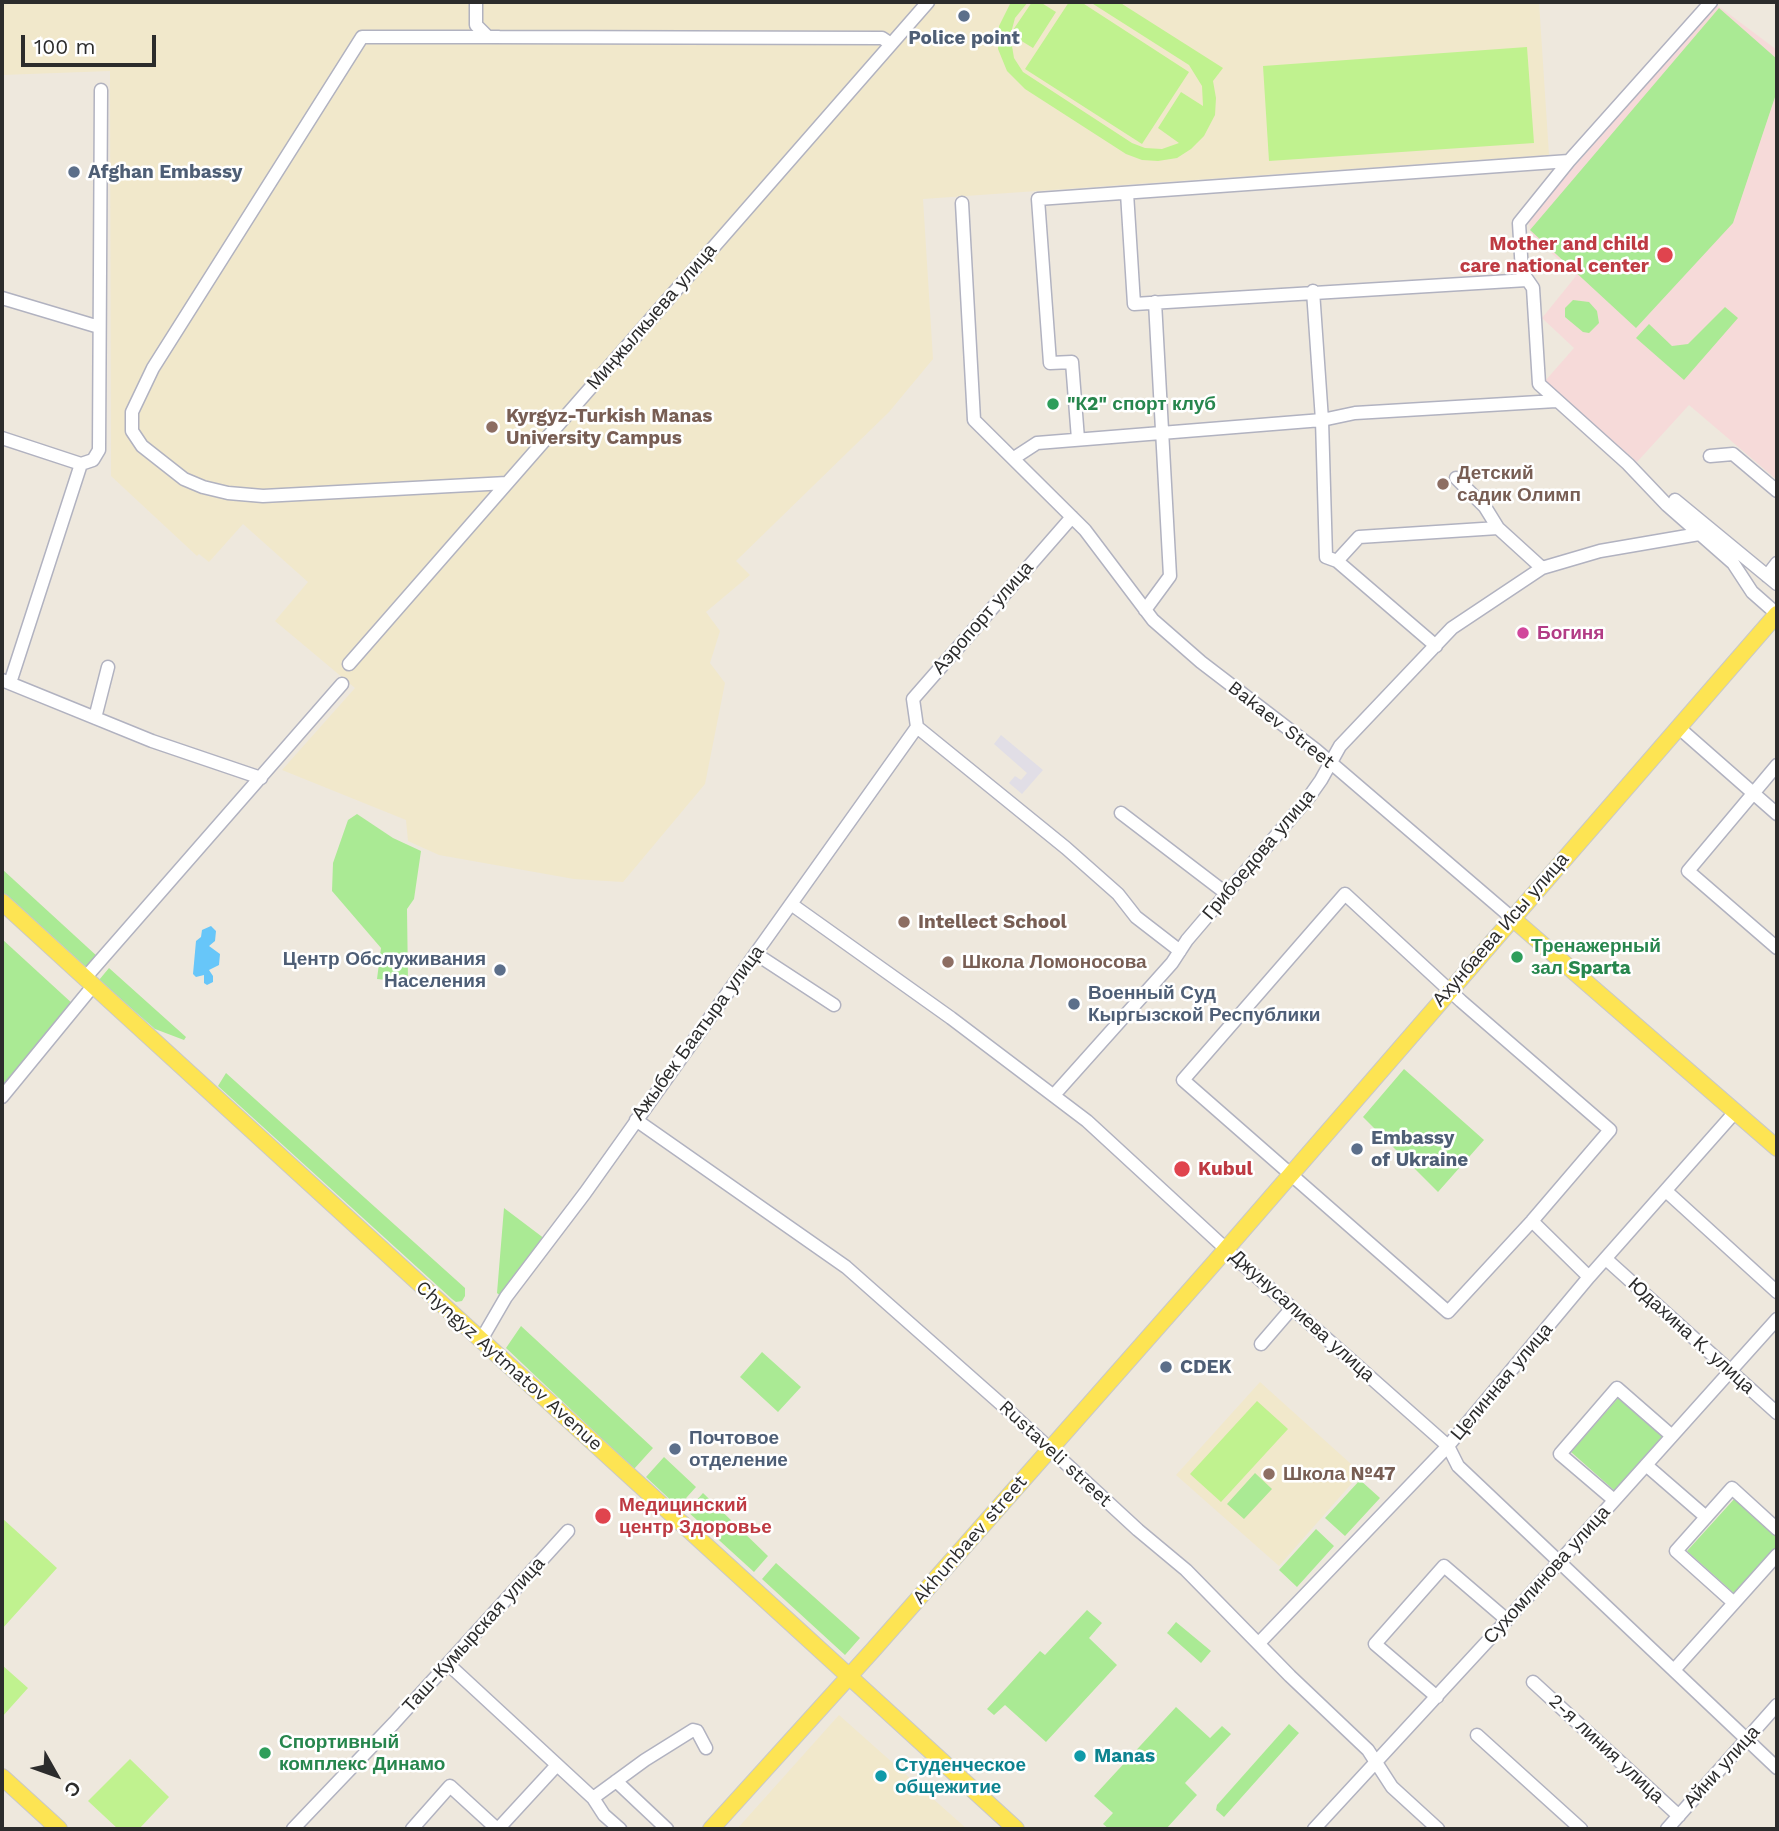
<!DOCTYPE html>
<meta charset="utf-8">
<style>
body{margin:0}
#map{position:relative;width:1779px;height:1831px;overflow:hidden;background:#eee8dd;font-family:"Work Sans",sans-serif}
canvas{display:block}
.frame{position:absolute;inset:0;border:4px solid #2c2c2c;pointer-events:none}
.north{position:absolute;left:21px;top:1740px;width:70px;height:70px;-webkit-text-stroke:5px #fff;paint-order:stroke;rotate:130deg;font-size:19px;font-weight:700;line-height:28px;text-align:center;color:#2c2c2c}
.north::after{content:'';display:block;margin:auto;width:24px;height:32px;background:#2c2c2c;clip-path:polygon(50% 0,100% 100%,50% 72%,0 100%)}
.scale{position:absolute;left:21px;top:35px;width:135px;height:32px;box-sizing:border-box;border:4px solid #2c2c2c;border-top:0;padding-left:9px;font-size:21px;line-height:24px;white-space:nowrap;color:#2c2c2c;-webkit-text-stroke:5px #fff;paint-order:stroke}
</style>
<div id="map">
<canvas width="1779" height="1831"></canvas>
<div class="frame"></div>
<div class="north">С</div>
<div class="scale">100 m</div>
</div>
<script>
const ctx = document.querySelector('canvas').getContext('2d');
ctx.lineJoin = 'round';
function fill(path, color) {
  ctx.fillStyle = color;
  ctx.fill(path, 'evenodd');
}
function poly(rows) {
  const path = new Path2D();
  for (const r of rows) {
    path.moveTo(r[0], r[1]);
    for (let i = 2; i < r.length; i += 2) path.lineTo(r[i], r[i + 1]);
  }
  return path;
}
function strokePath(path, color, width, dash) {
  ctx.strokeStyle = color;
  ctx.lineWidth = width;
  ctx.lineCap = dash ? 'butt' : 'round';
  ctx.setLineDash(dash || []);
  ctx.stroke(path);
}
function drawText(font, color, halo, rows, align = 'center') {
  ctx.font = font + ' "Work Sans",sans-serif';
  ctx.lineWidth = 5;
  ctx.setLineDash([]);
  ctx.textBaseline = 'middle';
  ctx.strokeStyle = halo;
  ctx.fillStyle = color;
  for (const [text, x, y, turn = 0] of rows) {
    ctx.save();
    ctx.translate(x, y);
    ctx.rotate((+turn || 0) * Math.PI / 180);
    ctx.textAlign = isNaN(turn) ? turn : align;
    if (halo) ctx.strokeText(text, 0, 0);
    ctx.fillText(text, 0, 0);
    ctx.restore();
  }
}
fill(poly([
 [1001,735,1043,770,1022,794,1009,783,1015,776,1021,780,1027,773,994,744]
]), '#e1dee6');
fill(poly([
 [2,2,1539,2,1549,155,923,199,933,359,889,412,736,561,750,575,706,612,720,631,710,663,725,683,705,784,623,882,574,879,439,855,408,841,406,820,282,770,355,688,275,621,308,582,243,524,209,562,199,554,197,556,111,476,110,71,2,75],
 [1260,1382,1361,1473,1279,1566,1176,1475],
 [839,1715,967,1829,737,1829]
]), '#f1e8cb');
fill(poly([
 [1717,5,1777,50,1777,480,1689,405,1637,462,1545,381,1574,348,1542,318,1576,276,1531,234,1529,222,1556,187]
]), '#f6dad9');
fill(poly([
 [1719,8,1777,59,1777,91,1733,223,1636,328,1530,230],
 [1573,300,1589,302,1597,311,1599,323,1589,333,1583,332,1565,317,1565,308],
 [1725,307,1738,318,1684,380,1636,338,1649,324,1672,346,1688,344],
 [357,814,393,838,421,851,414,899,407,909,408,982,377,979,381,948,332,891,333,863,348,820],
 [2,869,98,957,86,969,2,892],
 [2,939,74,1005,2,1093],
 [109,968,186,1037,184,1040,155,1029,99,980],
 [1404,1069,1484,1140,1438,1192,1363,1117],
 [226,1073,465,1288,465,1296,462,1301,456,1302,452,1299,218,1086],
 [504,1208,545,1239,502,1297,497,1293],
 [521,1326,653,1448,634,1469,506,1348],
 [762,1352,801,1387,778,1412,740,1377],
 [1620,1396,1666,1436,1616,1492,1571,1452],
 [664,1457,696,1487,678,1507,646,1477],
 [1255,1473,1272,1489,1244,1519,1227,1504],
 [1360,1480,1380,1498,1345,1536,1325,1518],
 [703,1493,768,1556,754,1572,687,1511],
 [1736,1497,1777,1534,1777,1549,1736,1595,1687,1551],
 [1316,1529,1334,1546,1297,1587,1279,1570],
 [776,1563,860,1638,845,1655,762,1579],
 [1087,1610,1102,1623,1089,1638,1117,1665,1046,1742,1005,1705,994,1715,987,1709,1040,1651,1045,1655],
 [1176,1622,1211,1651,1201,1663,1167,1633],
 [1176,1707,1210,1738,1222,1726,1231,1734,1185,1783,1197,1795,1166,1829,1109,1829,1103,1824,1113,1813,1094,1796],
 [1289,1724,1299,1733,1224,1817,1216,1810,1217,1805]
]), '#aaea94');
fill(poly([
 [1011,2,1028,2,1015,18,1011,33,1032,2,1040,2,1056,12,1033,48,1010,34,1014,58,1023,72,1132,143,1145,148,1162,149,1179,143,1158,128,1181,92,1203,106,1202,86,1189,65,1090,2,1119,2,1223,68,1213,81,1216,98,1215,115,1204,136,1191,149,1177,158,1158,161,1142,160,1126,154,1025,89,1007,71,998,49,999,26],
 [1069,2,1081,2,1189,72,1142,144,1025,69],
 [1527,47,1534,143,1269,161,1263,66],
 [1257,1401,1288,1429,1221,1502,1190,1474],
 [2,1518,57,1568,2,1629],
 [2,1665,28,1688,2,1717],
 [130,1759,169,1797,139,1829,118,1829,88,1801]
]), '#c0f28f');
fill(poly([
 [211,926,216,931,215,941,209,946,220,954,219,965,209,970,213,976,213,982,207,985,204,983,204,975,196,977,193,974,196,941,201,937,202,930]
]), '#67c6f9');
const minor = poly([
 [476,2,476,25,488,37,882,38,891,44],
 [1711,2,1569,161,1519,223,1522,272,1533,288,1539,384,1628,464,1667,505,1733,563,1752,592,1777,614],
 [499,37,362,37,153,368,132,412,132,431,142,446,184,479,203,487,228,493,263,496,507,483],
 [1127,193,1134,304,1527,280],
 [962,203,974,420,1085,530,1153,620,1201,662,1316,750,1512,918],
 [1313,291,1322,420,1326,557,1337,561,1436,646],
 [2,298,99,327],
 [2,438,81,464],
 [1078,439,1072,362,1050,363,1038,199,1569,161],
 [1710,456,1733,454,1777,491],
 [1014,458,1037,443,1322,420,1355,413,1556,401],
 [81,464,93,460,99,450,101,90],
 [1456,478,1485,507,1498,528],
 [1675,500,1777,584],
 [1337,561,1359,537,1498,528,1542,568],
 [1767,576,1777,563],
 [1145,610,1170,576,1155,302],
 [349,664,928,2],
 [2,680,152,741,261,778],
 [10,683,81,464],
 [95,718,108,667],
 [917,727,1066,848,1118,894,1136,917,1180,951],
 [917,727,913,699,1072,517],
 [1678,727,1777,814],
 [1777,765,1688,871,1777,948],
 [1121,813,1227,894],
 [1345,894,1461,1001,1610,1130,1532,1221,1448,1312,1183,1080,1345,894],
 [791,904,951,1018,1087,1121,1239,1261,1448,1446,1458,1466,1777,1768],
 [756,954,834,1005],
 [85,978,342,684],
 [1054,1095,1172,963,1187,940,1309,797,1321,780,1340,746,1452,628,1542,568,1600,551,1699,534],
 [2,1097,93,986],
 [636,1120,846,1267,1010,1412,1138,1530,1186,1570,1290,1676,1368,1750,1392,1787,1438,1829],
 [1666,1191,1777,1292],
 [1532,1221,1589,1277],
 [1606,1259,1777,1413],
 [481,1340,506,1297,585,1193,917,727],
 [1261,1344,1292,1308],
 [1646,1465,1706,1517],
 [1614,1500,1560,1454,1617,1388,1672,1436],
 [1734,1603,1676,1551,1732,1488,1777,1529],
 [1259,1643,1448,1446,1589,1277,1735,1112],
 [448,1664,593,1798,604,1815,620,1829],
 [1674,1670,1777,1555],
 [1533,1682,1679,1816],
 [1437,1697,1375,1644,1444,1566,1507,1620],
 [1477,1735,1581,1829],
 [616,1781,667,1829],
 [593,1798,645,1760,693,1730,697,1731,706,1748],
 [293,1829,394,1723,568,1531],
 [412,1829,450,1786,497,1829],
 [498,1829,557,1765],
 [1314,1829,1507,1620,1777,1319],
 [1667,1829,1777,1705]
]);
const major = poly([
 [2,902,1016,1829],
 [1512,918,1777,1148],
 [2,1777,59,1829],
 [711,1829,873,1650,1215,1262,1777,614]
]);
strokePath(minor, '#b1b2c0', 15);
strokePath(major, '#c8c8c8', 18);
strokePath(minor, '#fff', 12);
strokePath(major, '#fde453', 16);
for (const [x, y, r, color] of [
 [964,16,7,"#5c6f8a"],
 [74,172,7,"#5c6f8a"],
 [1665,255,9,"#e0444e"],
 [1053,404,7,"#2e9e5b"],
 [492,427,7,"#8d6e63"],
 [1443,484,7,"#8d6e63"],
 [1523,633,7,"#d1479c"],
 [904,922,7,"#8d6e63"],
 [1517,957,7,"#2e9e5b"],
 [948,962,7,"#8d6e63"],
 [500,970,7,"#5c6f8a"],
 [1074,1004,7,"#5c6f8a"],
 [1357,1149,7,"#5c6f8a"],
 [1182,1169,9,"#e0444e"],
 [1166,1367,7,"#5c6f8a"],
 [675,1449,7,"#5c6f8a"],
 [1269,1474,7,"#8d6e63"],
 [603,1516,9,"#e0444e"],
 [265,1753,7,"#2e9e5b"],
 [1080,1756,7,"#0f9aa8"],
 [881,1776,7,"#0f9aa8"]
]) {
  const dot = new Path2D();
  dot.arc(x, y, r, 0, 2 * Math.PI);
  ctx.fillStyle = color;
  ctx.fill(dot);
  strokePath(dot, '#fff', 2.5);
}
drawText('bold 19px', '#4e5e75', '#fff', [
 ["Police point",964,38,"center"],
 ["Afghan Embassy",88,172],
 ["Центр Обслуживания",486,959,"right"],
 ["Населения",486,981,"right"],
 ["Военный Суд",1088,993],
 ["Кыргызской Республики",1088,1015],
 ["Embassy",1371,1138],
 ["of Ukraine",1371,1160],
 ["CDEK",1180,1367],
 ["Почтовое",689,1438],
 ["отделение",689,1460]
], 'left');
drawText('bold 19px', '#be3a42', '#fff', [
 ["Mother and child",1649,244,"right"],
 ["care national center",1649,266,"right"],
 ["Kubul",1198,1169],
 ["Медицинский",619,1505],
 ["центр Здоровье",619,1527]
], 'left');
drawText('19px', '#2c2c2c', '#fff', [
 ["Миңжылкыева улица",652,317,-49],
 ["Аэропорт улица",983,618,-49],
 ["Bakaev Street",1281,725,38],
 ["Грибоедова улица",1259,855,-50],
 ["Ахунбаева Исы улица",1501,930,-49],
 ["Ажыбек Баатыра улица",698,1033,-54],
 ["Джунусалиева улица",1302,1316,42],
 ["Юдахина К. улица",1691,1336,42],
 ["Chyngyz Aytmatov Avenue",509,1366,42],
 ["Целинная улица",1502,1382,-50],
 ["Rustaveli street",1055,1454,43],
 ["Akhunbaev street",970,1540,-49],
 ["Сухомлинова улица",1547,1575,-48],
 ["Таш-Кумырская улица",474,1635,-48],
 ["2-я линия улица",1606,1749,43],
 ["Айни улица",1722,1767,-48]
]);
drawText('bold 19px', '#27864d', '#fff', [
 ["\"К2\" спорт клуб",1067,404],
 ["Тренажерный",1531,946],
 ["зал Sparta",1531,968],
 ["Спортивный",279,1742],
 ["комплекс Динамо",279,1764]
], 'left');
drawText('bold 19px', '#785e54', '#fff', [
 ["Kyrgyz-Turkish Manas",506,416],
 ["University Campus",506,438],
 ["Детский",1457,473],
 ["садик Олимп",1457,495],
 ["Intellect School",918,922],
 ["Школа Ломоносова",962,962],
 ["Школа №47",1283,1474]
], 'left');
drawText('bold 19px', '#b23c85', '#fff', [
 ["Богиня",1537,633]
], 'left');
drawText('bold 19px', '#0d838f', '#fff', [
 ["Manas",1094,1756],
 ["Студенческое",895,1765],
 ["общежитие",895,1787]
], 'left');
</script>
